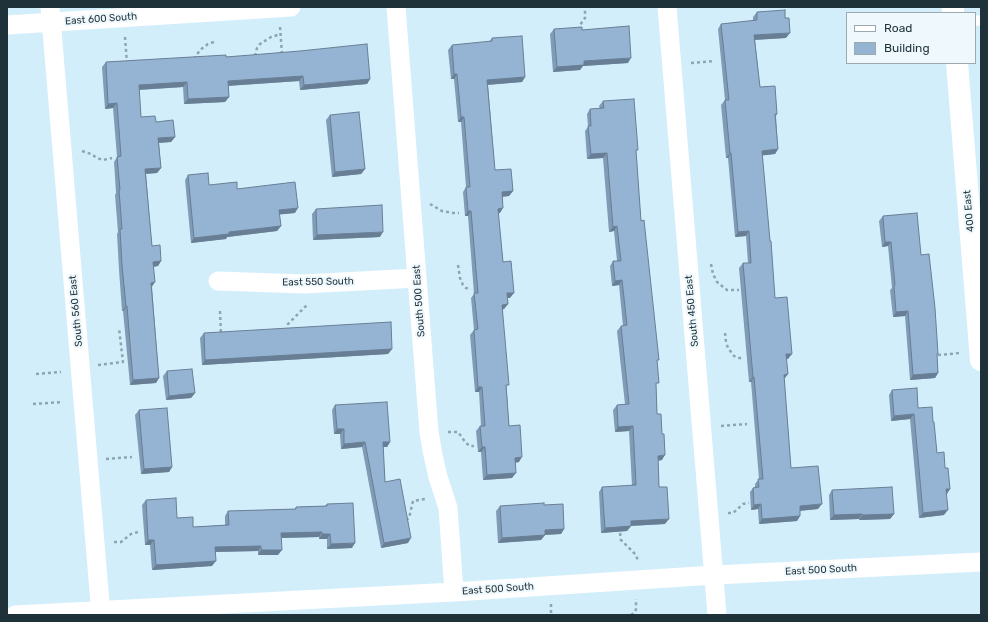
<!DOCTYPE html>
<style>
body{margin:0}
#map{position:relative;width:988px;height:622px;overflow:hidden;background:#d3eefb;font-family:Rubik,sans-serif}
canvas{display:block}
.frame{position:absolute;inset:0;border:8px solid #1f323a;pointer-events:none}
.legend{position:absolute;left:846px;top:12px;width:130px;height:52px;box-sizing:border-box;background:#eff8fc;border:1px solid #9ca9ae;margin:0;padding:5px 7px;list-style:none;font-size:12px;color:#1f323a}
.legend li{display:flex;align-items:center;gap:8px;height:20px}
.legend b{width:20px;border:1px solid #9ca9ae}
</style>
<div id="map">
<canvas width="988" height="622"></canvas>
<div class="frame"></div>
<ul class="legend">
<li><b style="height:5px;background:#fff"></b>Road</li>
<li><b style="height:11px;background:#95b4d3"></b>Building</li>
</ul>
</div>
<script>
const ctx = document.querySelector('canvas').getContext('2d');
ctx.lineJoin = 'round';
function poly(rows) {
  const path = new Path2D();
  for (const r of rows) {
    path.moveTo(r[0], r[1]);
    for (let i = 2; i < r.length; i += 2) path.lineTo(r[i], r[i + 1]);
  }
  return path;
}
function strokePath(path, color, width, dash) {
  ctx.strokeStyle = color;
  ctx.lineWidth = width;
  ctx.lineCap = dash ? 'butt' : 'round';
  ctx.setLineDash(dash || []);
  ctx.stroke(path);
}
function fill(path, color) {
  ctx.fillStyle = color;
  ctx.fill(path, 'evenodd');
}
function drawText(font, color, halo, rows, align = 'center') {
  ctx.font = font + ' Rubik,sans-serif';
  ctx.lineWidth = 4;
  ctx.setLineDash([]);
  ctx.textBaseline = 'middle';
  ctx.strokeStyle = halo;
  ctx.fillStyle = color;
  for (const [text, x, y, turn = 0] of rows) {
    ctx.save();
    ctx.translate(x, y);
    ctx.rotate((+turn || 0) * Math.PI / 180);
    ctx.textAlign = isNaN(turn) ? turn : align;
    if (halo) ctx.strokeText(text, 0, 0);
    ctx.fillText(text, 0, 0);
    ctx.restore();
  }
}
strokePath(poly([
 [280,27,282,54],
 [579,30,580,25,585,18,585,8],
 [125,37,127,64],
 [255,56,257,48,260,44,271,37,281,34],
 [194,59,200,50,208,44,214,42],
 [691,63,714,61],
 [82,151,91,154,97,158,103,160,112,158],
 [430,204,442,211,453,213,459,213],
 [711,264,713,274,717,282,727,290,739,290],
 [458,265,460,278,463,285,466,288,471,289],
 [220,311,221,334],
 [288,331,288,324,307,305],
 [725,333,726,342,728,348,734,356,738,358,743,358],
 [938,355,960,353],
 [98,365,123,362,119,328],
 [36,374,61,372],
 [33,404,63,402],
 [721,426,747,424],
 [448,432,458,432,466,443,470,446,474,446],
 [106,459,132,457],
 [728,513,733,513,743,504,749,503],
 [406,520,409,518,413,501,425,499],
 [620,533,621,540,636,555,638,561],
 [114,542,121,542,131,534,138,532],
 [551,604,551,615],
 [631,615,635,612,636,609,636,599]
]), '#8da5b0', 2.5, [3, 3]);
strokePath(poly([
 [975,21,981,20]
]), '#fff', 10);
strokePath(poly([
 [50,7,101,615],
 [396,7,429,432,433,455,438,477,448,508,454,592],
 [667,7,717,615],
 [7,25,291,7],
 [218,281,304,284,417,278],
 [15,615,454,592,714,575,981,562]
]), '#fff', 19);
strokePath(poly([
 [953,7,953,13],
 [957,63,981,360]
]), '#fff', 22);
fill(poly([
 [757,12,786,38,755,40,760,87,777,114,776,116,778,149,775,154,762,155,770,241,775,298,788,359,786,359,788,374,784,379,791,468,818,509,800,511,800,516,797,521,759,524,758,509,751,510,750,492,753,488,755,487,755,484,759,479,751,382,749,382,739,268,743,263,748,263,746,236,735,237,728,158,726,158,721,105,725,100,718,29,721,24,753,21,753,17],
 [554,29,582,30,628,63,583,66,580,70,553,72,550,34],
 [492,38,525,77,522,82,488,85,495,170,513,191,509,196,502,197,500,213,498,213,503,262,510,298,507,298,508,304,504,309,502,310,509,426,519,462,515,463,512,478,483,480,481,452,478,452,476,431,480,426,481,426,479,392,475,392,470,335,474,330,471,298,474,294,468,216,465,216,463,192,466,187,461,122,458,122,454,79,451,79,448,50,452,45,489,42],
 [226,57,370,79,367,84,300,90,299,81,228,86,229,97,225,102,184,104,183,87,139,90,141,117,156,122,175,137,171,142,159,143,161,168,157,173,146,174,152,246,161,261,158,266,153,267,155,282,152,287,159,378,156,383,130,385,123,311,122,311,119,270,117,234,118,232,115,195,116,193,114,162,117,157,113,108,105,109,102,67,106,62],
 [603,101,636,154,641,221,657,363,656,387,657,414,662,460,658,461,659,487,665,524,631,526,627,531,601,533,599,492,602,487,632,486,629,431,615,432,613,410,617,405,625,404,617,331,621,326,623,326,619,285,612,286,610,266,613,261,617,261,614,231,609,232,603,158,587,159,585,131,588,127,587,114,590,109,600,109,599,106],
 [330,115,365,169,361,174,332,177,326,120],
 [188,175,209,185,237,189,295,213,279,214,281,226,277,231,227,237,226,239,191,243,185,180],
 [316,209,380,237,313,240,312,214],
 [883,216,921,255,937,356,938,373,935,378,910,380,905,316,893,317,890,290,892,288,888,246,882,247,879,221],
 [204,333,392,349,388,354,202,365,200,338],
 [167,371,195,393,191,398,166,400,163,376],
 [892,390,918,408,933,422,937,453,945,468,950,489,946,494,944,515,919,518,910,419,891,421,889,395],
 [335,405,390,442,387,447,383,447,385,482,408,543,381,548,362,447,341,449,340,434,334,434,332,410],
 [139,410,172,467,169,472,141,474,135,415],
 [832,490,894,514,890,519,859,520,859,519,830,520,829,495],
 [146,500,193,527,225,525,225,516,228,511,295,509,296,507,325,506,327,504,352,548,327,549,327,539,319,539,319,537,281,538,278,555,258,555,258,551,215,552,212,566,152,570,150,545,145,545,142,505],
 [544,505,564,529,561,534,545,535,541,540,498,543,496,511,500,506]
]), '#809bb5');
fill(poly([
 [790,33,786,38,751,40,754,35],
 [631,58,628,63,583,66,580,70,553,72,557,67,584,61],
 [454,74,457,74,454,79,451,79],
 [303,76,299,81,224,86,228,81],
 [525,77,522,82,484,85,487,80],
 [370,79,367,84,300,90,304,85],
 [187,82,183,87,135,90,139,85],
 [229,97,225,102,184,104,188,99],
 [117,103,113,108,105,109,108,104],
 [461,117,464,117,461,122,458,122],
 [175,137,171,142,155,143,158,138],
 [778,149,775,154,758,156,762,151],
 [607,153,603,158,587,159,591,154],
 [730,153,731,153,728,158,726,158],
 [161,168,157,173,142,174,145,169],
 [365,169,361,174,332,177,335,172],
 [513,191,509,196,498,197,502,192],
 [298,208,295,213,275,215,279,210],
 [503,208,500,213,494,214,498,209],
 [468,211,471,211,468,216,465,216],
 [281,226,277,231,227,237,226,239,191,243,194,238,229,232],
 [617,226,614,231,609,232,613,227],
 [749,231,746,236,735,237,738,232],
 [383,232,380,237,313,240,317,235],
 [885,242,891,242,888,246,882,247],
 [161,261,158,266,150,267,153,262],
 [622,280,619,285,612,286,615,281],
 [155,282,151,287,151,283],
 [507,293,514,293,510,298,503,298],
 [508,304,504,309,498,310,502,305],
 [126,306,127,306,123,311,122,311],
 [908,311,905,316,893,317,896,312],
 [392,349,388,354,202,365,205,360],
 [786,354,792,354,788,359,783,359],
 [938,373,935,378,910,380,913,375],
 [788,374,784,379,780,380,784,375],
 [753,377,754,377,751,382,749,382],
 [159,378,156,383,130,385,133,380],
 [478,387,482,387,479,392,475,392],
 [195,393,191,398,166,400,169,396],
 [914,414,910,419,891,421,894,416],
 [633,426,629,431,615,432,618,427],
 [337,429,344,429,340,434,334,434],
 [365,442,362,447,341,449,344,444],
 [383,442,390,442,387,447,379,447],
 [482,447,485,447,481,452,478,452],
 [665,455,662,460,654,461,658,456],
 [522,457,519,462,511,463,515,458],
 [172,467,169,472,141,474,144,469],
 [516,473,512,478,483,480,487,475],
 [946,489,950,489,947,494,943,494],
 [761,504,758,509,751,510,754,505],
 [822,504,818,509,796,511,800,506],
 [948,510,944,515,919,518,923,513],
 [862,514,859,519,830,520,834,515],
 [894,514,890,519,859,520,863,515],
 [800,516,797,521,759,524,762,519],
 [669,519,665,524,627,526,631,521],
 [631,526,627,531,601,533,605,528],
 [564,529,561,534,541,535,545,530],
 [322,532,319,537,278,538,281,533],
 [322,534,330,534,327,539,319,539],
 [545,535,541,540,498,543,502,538],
 [411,538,408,543,381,548,384,543],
 [148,540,154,540,150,545,145,545],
 [355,543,352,548,327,549,331,544],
 [261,546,258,551,211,552,215,547],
 [261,550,282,550,278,555,258,555],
 [216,561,212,566,152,570,156,565]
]), '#687e94');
const building = poly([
 [785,10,785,18,789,18,790,33,754,35,760,87,775,86,777,114,775,114,778,149,762,151,770,241,771,241,775,298,787,297,792,354,786,354,788,374,784,375,791,468,818,466,822,504,800,506,800,516,762,519,761,504,754,505,753,488,759,487,758,479,763,479,754,377,753,377,743,263,751,263,749,231,738,232,731,153,730,153,725,100,729,100,721,24,757,20,757,12,785,10],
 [629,26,631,58,584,61,584,65,557,67,554,29,582,27,582,30,629,26],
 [522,36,525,77,487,80,495,170,511,169,513,191,502,192,503,208,498,209,503,262,511,261,514,293,507,293,508,304,502,305,509,385,506,385,509,426,520,425,522,457,515,458,516,473,487,475,485,447,482,447,480,426,485,426,482,387,478,387,474,330,478,329,474,293,478,293,471,211,468,211,466,187,470,187,464,117,461,117,457,74,454,74,452,45,492,41,492,38,522,36],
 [367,44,370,79,304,85,303,76,228,81,229,97,188,99,187,82,139,85,141,117,155,116,156,122,173,120,175,137,158,138,161,168,145,169,152,246,160,245,161,261,153,262,155,282,151,283,159,378,133,380,127,306,126,306,122,265,120,229,122,229,119,190,120,190,117,157,121,156,117,103,108,104,106,62,226,55,226,57,300,51,367,44],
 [634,99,638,150,636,150,641,221,644,220,659,360,657,360,659,383,656,383,657,414,661,414,662,434,664,434,665,455,658,456,659,487,667,487,669,519,631,521,631,526,605,528,602,487,636,485,633,426,618,427,617,405,629,404,621,326,627,325,622,280,615,281,613,261,621,261,617,226,613,227,607,153,591,154,588,126,591,126,590,109,604,108,603,101,634,99],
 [359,112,365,169,335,172,330,115,359,112],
 [208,173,209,185,237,182,237,189,295,182,298,208,279,210,281,226,229,232,229,234,194,238,188,175,208,173],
 [382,205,383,232,317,235,316,209,382,205],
 [917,213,921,255,929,254,935,308,938,354,937,354,938,373,913,375,908,311,896,312,894,286,895,285,891,242,885,242,883,216,917,213],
 [391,322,392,349,205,360,204,333,391,322],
 [192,369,195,393,169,396,167,371,192,369],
 [917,388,918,408,932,407,933,422,934,422,937,453,944,452,945,468,948,468,950,489,946,489,948,510,923,513,914,414,894,416,892,390,917,388],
 [387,402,390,442,383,442,385,482,400,479,411,538,384,543,365,442,344,444,344,429,337,429,335,405,387,402],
 [167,408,172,467,144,469,139,410,167,408],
 [892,487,894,514,863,515,862,514,834,515,832,490,892,487],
 [176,498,177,518,193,517,193,527,229,525,228,511,296,509,296,507,327,506,327,504,353,503,355,543,331,544,330,534,322,534,322,532,281,533,282,550,261,550,261,546,215,547,216,561,156,565,154,540,148,540,146,500,176,498],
 [544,503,544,505,563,504,564,529,545,530,545,535,502,538,500,506,544,503]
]);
fill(building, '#95b4d3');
strokePath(building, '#687e94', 1);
drawText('10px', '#1f323a', '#eff8fc', [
 ["East 600 South",101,19,-4],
 ["400 East",969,211,-95],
 ["East 550 South",318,282,-1],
 ["South 500 East",419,301,-94],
 ["South 560 East",76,311,-95],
 ["South 450 East",692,311,-95],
 ["East 500 South",821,570,-3],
 ["East 500 South",498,589,-4]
]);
</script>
